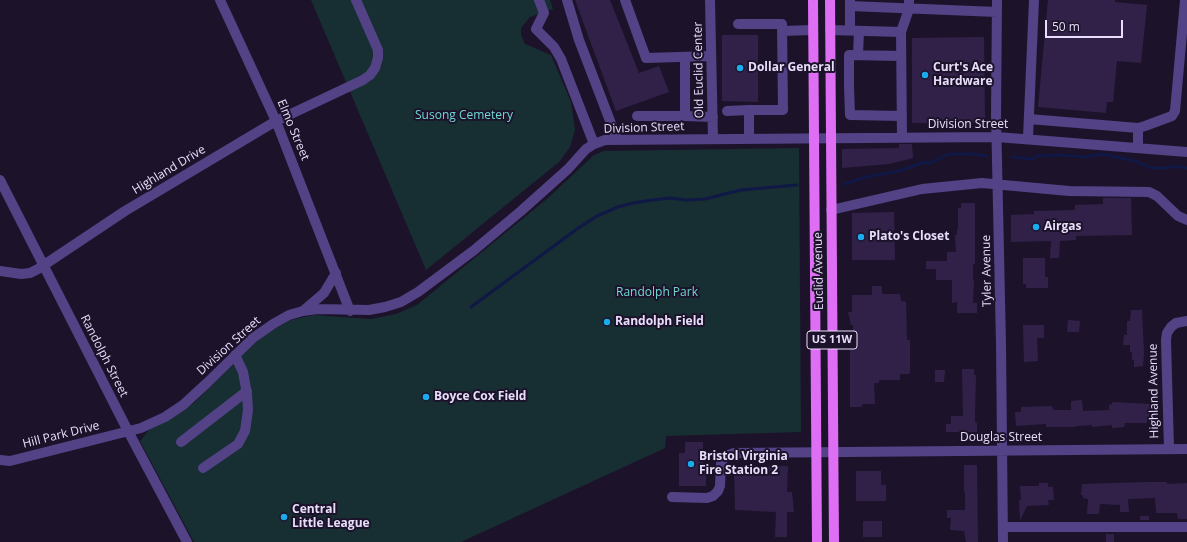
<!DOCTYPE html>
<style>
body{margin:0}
#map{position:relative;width:1187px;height:542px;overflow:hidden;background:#1c132a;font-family:"Open Sans",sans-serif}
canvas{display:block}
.scale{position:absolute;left:1045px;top:20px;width:78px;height:18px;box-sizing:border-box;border:2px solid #e8defc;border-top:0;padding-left:5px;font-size:12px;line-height:14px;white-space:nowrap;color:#e8defc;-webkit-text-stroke:3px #1c132a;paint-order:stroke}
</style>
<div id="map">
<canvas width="1187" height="542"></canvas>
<div class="scale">50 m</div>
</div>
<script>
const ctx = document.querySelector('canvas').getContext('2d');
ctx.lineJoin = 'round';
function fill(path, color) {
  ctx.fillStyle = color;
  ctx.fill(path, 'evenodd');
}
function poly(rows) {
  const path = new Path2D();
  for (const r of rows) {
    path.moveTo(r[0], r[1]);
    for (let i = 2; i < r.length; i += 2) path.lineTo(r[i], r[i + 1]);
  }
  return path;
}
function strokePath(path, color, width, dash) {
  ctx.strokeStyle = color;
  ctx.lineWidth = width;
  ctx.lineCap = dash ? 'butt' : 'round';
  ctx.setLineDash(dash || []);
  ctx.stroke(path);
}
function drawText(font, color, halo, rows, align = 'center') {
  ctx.font = font + ' "Open Sans",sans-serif';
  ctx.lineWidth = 4;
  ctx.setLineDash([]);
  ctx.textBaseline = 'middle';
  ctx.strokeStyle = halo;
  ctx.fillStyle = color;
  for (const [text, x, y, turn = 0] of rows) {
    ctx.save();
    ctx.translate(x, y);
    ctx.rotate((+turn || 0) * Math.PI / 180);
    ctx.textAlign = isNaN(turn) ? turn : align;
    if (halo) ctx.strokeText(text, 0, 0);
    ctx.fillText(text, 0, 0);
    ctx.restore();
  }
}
fill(poly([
 [311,0,550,0,553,9,530,17,521,28,521,35,525,44,551,55,571,102,575,130,570,147,559,162,426,270],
 [799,148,801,432,666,436,665,448,461,542,194,542,140,441,149,430,179,414,196,401,256,342,269,332,291,320,314,315,371,319,396,314,417,305,548,198,594,155,604,151]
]), '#172e33');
strokePath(poly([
 [1012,157,1033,159,1038,155,1046,156,1059,155,1086,157,1101,154,1135,161,1151,168,1165,168,1172,166,1187,168],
 [845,184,866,177,899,171,924,162,929,163,937,160,948,154,971,154,987,156],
 [471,307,577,229,597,216,618,207,633,203,652,200,670,198,687,200,705,199,741,190,797,185]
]), '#101846', 3);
fill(poly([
 [575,0,610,0,639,73,659,66,669,92,616,111],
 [1048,0,1115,0,1115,2,1147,5,1141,63,1117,61,1113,102,1107,102,1106,113,1038,107],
 [722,35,758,35,758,102,722,101],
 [984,37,985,123,912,123,912,38],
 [899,144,912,144,913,158,889,164,842,168,842,149,899,148],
 [1103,198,1131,198,1132,235,1076,236,1076,240,1060,241,1059,258,1050,258,1051,241,1011,242,1011,215,1034,214,1034,211,1075,210,1075,205,1103,204],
 [961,203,975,203,975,264,973,264,973,280,974,280,973,303,977,303,977,313,957,313,957,302,952,303,952,280,936,280,936,269,926,269,926,261,947,261,947,252,956,252,955,235,957,235,957,229,958,229,958,208,961,208],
 [894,212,895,260,852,260,852,213],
 [1023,258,1045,258,1045,277,1048,277,1048,288,1026,288,1026,284,1023,284],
 [872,286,882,286,882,294,900,294,901,301,906,302,907,340,910,340,910,372,909,374,900,374,900,380,879,380,879,383,874,383,875,404,863,404,861,407,850,407,850,341,853,341,853,325,851,325,848,312,852,312,852,295,872,295],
 [1131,310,1142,310,1144,354,1143,366,1134,367,1134,360,1132,360,1132,352,1130,352,1130,345,1123,345,1124,335,1127,335,1127,321,1130,321],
 [1068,320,1080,321,1079,332,1067,332],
 [1023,325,1044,325,1044,338,1037,338,1038,361,1024,362],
 [962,369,974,369,974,375,976,375,975,416,975,422,977,423,977,432,946,432,946,424,951,424,951,416,963,416],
 [935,370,945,370,944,382,935,382],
 [1081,400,1082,401,1083,411,1109,410,1109,405,1112,404,1112,402,1150,404,1149,421,1147,420,1147,423,1125,423,1124,427,1112,428,1112,425,1092,427,1092,425,1076,426,1076,427,1046,427,1046,424,1016,426,1015,412,1021,412,1021,407,1052,406,1053,410,1071,410,1071,401],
 [685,442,703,442,703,470,706,470,706,486,679,486,679,453,685,453],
 [964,465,977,465,978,542,966,542,964,531,950,530,951,518,947,518,947,510,965,510,965,492,964,493],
 [788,466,787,492,792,492,794,512,787,512,787,537,775,537,776,512,735,510,734,467],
 [856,471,881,471,881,485,886,485,886,501,856,501],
 [1147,482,1167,482,1167,484,1187,483,1187,519,1178,519,1177,513,1156,513,1155,498,1128,499,1129,512,1120,512,1120,505,1100,504,1099,514,1087,514,1088,499,1083,498,1083,495,1081,495,1082,484],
 [1039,483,1048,483,1048,487,1053,487,1054,500,1048,500,1049,505,1027,506,1020,520,1019,500,1021,500,1020,486,1039,486],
 [1140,516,1149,516,1149,520,1140,520],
 [863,521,882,521,882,537,863,537],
 [1106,534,1114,534,1114,542,1106,542]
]), '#312149');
strokePath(poly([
 [220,0,276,121,350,311],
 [539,0,544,13,536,29,554,47,561,59,594,144],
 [567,0,579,40,617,139],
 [625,0,646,58,711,56],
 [710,0,713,139],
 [997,0,996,115,1001,344,1003,542],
 [850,6,997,12],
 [738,24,782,24,783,110,749,110,749,139],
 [830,30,901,32,902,138],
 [850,30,850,0],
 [782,31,813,30],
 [901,32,909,9,909,0],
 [858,55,859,31],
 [901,56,849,55,849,87,850,115,902,116],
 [685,57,685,116,713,117],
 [727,111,749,110],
 [637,116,685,116],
 [1029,119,1138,128,1145,126,1172,116,1175,111,1185,0],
 [1138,128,1138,148],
 [1028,138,1034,0],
 [0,180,128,431,187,542],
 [831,210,922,189,982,183,1069,191,1149,192,1157,196,1178,216,1187,220],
 [0,271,21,274,30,273,38,269,125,211,276,121,363,80,370,75,375,68,378,58,378,50,356,0],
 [303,311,324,293,336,273],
 [181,442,247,391],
 [1169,449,1166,340,1167,333,1171,327,1176,323,1187,321],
 [0,460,10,461,141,428,165,417,183,405,207,383,253,338,273,324,289,315,303,311,318,309,369,310,385,307,401,302,418,292,473,251,521,211,568,169,586,149,594,144,605,140,997,137,1187,152],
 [203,468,238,444,245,431,248,410,247,394,243,372,235,355],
 [672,497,707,498,713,496,718,491,720,486,721,464,723,459,728,455,734,453,1187,449],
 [1003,527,1187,527]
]), '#534285', 10);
strokePath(poly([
 [813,0,817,542],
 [830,0,834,542]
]), '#de6ef4', 10);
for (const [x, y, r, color] of [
 [740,68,4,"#1aaced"],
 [925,75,4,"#1aaced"],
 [1036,227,4,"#1aaced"],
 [861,237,4,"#1aaced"],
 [607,322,4,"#1aaced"],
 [426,397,4,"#1aaced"],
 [691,464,4,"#1aaced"],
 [284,517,4,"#1aaced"]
]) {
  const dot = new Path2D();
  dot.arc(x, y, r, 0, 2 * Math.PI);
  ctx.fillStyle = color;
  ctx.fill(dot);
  strokePath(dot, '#1c132a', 1.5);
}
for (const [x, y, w] of [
 [832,340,50]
]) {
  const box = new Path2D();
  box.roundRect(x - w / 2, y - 9, w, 18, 3);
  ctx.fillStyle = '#1c132a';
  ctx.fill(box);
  strokePath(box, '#e8defc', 1);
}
drawText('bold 11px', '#e8defc', null, [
 ["US 11W",832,340]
]);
drawText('bold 12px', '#e8defc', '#1c132a', [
 ["Dollar General",748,68],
 ["Curt's Ace",933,68],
 ["Hardware",933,82],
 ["Airgas",1044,227],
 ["Plato's Closet",869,237],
 ["Randolph Field",615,322],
 ["Boyce Cox Field",434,397],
 ["Bristol Virginia",699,457],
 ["Fire Station 2",699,471],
 ["Central",292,510],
 ["Little League",292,524]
], 'left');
drawText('12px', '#e8defc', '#1c132a', [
 ["Old Euclid Center",699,70,-91],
 ["Division Street",968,125],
 ["Division Street",644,128,-2],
 ["Elmo Street",293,130,67],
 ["Highland Drive",169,170,-31],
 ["Euclid Avenue",819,271,-91],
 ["Tyler Avenue",987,271,-91],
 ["Division Street",229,346,-42],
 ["Randolph Street",104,356,63],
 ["Highland Avenue",1154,391,-91],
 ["Hill Park Drive",61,435,-14],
 ["Douglas Street",1001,438]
]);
drawText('12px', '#6fd8d4', '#1c132a', [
 ["Susong Cemetery",464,116],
 ["Randolph Park",657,293]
]);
</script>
